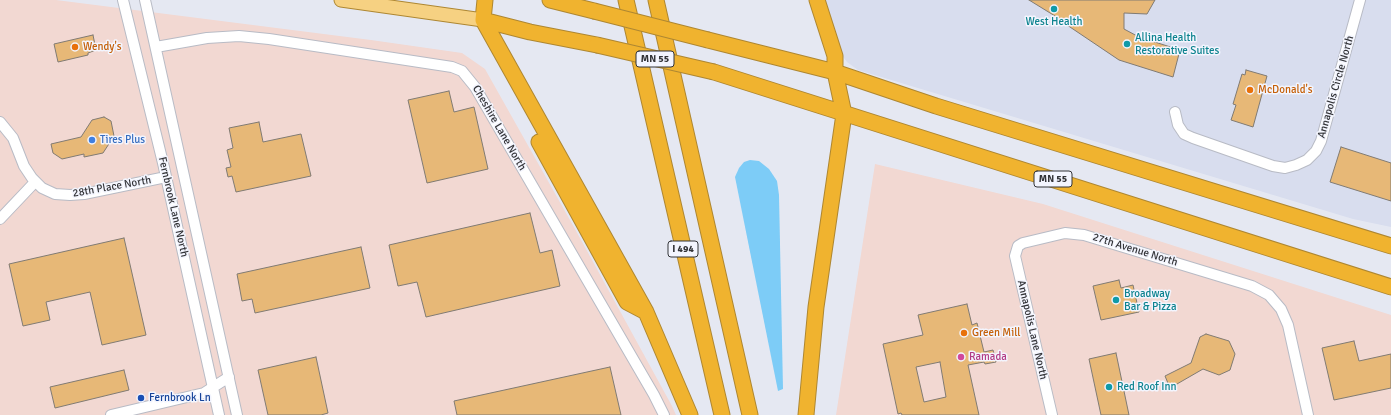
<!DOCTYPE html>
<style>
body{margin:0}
canvas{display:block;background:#e5e8f2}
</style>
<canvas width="1391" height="415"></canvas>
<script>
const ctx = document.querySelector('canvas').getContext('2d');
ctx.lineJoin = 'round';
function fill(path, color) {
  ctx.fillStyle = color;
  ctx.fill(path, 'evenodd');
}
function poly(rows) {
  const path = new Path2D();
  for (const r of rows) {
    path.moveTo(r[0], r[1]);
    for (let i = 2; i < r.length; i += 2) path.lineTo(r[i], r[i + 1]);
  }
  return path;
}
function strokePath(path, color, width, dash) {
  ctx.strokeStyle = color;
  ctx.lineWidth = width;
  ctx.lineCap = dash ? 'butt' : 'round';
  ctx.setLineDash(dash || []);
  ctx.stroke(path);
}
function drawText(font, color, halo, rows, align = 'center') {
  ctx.font = font + ' Signika,sans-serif';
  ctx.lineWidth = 3;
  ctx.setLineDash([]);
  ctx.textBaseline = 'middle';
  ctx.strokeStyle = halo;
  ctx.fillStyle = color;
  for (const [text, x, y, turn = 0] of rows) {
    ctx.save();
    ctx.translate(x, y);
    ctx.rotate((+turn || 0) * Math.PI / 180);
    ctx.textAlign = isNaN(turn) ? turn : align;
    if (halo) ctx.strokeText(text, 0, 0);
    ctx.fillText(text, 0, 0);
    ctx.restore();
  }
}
fill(poly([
 [824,0,1391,0,1391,227,1353,219,858,70,847,62,840,53]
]), '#d8ddee');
fill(poly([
 [0,0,56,0,371,40,462,53,485,69,575,229,672,406,676,415,0,415],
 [875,164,1043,204,1391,315,1391,415,836,415]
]), '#f2d8d2');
fill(poly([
 [750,160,759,161,769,169,777,181,779,195,783,389,778,391,735,177,739,168,744,162]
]), '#7dccf7');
const building = poly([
 [1029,0,1155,0,1147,14,1124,13,1124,29,1139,37,1180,50,1173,77,1119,60,1067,25,1068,24,1029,0],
 [93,35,96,50,88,53,88,55,58,62,54,44,93,35],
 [1246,70,1267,76,1253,127,1231,120,1236,105,1233,104,1242,74,1245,75,1246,70],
 [449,91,454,112,474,107,488,169,427,183,408,100,449,91],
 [104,117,111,121,114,136,103,153,84,157,84,154,62,159,53,153,51,144,81,137,92,120,104,117],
 [259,122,263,142,301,134,311,176,236,192,232,176,228,177,226,168,231,167,227,150,233,148,229,128,259,122],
 [1341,147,1391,163,1391,201,1330,182,1341,147],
 [530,213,540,253,552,250,560,286,426,317,417,282,398,286,389,245,530,213],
 [124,238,146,335,102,345,90,292,46,302,50,320,23,326,9,264,124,238],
 [361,247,370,288,255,313,252,299,242,301,237,274,361,247],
 [1119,280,1121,288,1133,285,1139,312,1101,320,1093,286,1119,280],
 [967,304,972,325,977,323,984,352,993,350,996,362,985,364,984,362,968,365,979,415,902,415,901,413,898,414,883,344,923,335,918,315,967,304],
 [940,362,946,397,924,402,916,367,940,362],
 [1206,334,1229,341,1235,354,1230,370,1219,375,1203,369,1170,388,1165,376,1191,363,1200,337,1206,334],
 [1354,341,1359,361,1391,354,1391,388,1334,400,1322,348,1354,341],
 [1116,353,1129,415,1101,415,1089,359,1116,353],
 [316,357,328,413,321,415,268,415,258,370,316,357],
 [610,367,621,415,457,415,454,401,610,367],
 [124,370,129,390,55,408,50,387,124,370]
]);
fill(building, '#e7b877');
strokePath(building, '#817b73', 1);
const minor = poly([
 [123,0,163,163,219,415],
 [145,0,237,415],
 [156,47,207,38,239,36,269,39,452,67,462,71,475,87,654,395,664,415],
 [1175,112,1178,125,1184,134,1193,138,1273,166,1285,168,1296,165,1307,160,1316,151,1321,141,1360,0],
 [0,122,13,138,24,166,32,178,42,188,55,194,70,195,84,194,166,177],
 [0,219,35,182],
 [111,415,204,393,229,377],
 [1052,415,1015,256,1018,246,1023,243,1065,233,1084,235,1252,286,1269,295,1281,309,1288,325,1308,415]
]);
const major = poly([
 [341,0,483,20]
]);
const highway = poly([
 [485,0,483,20,646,312,690,415],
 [550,0,594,11],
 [626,0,722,415],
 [656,0,750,415],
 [483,20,530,32,597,45],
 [708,40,835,72,936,106,1391,246],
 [714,72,1391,287],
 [539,142,627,302,646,312],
 [806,415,816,307,844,114,835,72,835,56,817,0]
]);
strokePath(minor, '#b8bbc5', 12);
strokePath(major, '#ae8732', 15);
strokePath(highway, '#ae8732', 17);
strokePath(minor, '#fff', 10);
strokePath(major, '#f6d182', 13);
strokePath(highway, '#f0b32f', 15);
const highwayBridge = poly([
 [594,11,708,40],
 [597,45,714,72]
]);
strokePath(highwayBridge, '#ae8732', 17, []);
strokePath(highwayBridge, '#f0b32f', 15);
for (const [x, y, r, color] of [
 [1054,9,4,"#0f9aa8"],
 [1127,44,4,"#0f9aa8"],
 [75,47,4,"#e8710a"],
 [1250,90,4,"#e8710a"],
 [92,140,4,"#3f7fe0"],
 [1116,300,4,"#0f9aa8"],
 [964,333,4,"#e8710a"],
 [961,357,4,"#d1479c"],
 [1109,387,4,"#0f9aa8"],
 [141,398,4,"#1a4fb4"]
]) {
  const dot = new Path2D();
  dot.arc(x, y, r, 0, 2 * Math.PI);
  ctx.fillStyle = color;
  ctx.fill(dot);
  strokePath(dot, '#f3f5fe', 1.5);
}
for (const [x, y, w] of [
 [655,59,38],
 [1053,179,38],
 [683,249,30]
]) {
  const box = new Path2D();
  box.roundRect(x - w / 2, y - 8, w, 16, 3);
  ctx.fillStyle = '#f3f5fe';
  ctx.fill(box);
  strokePath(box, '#333438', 1);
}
drawText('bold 10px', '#333438', null, [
 ["MN 55",655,59],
 ["MN 55",1053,179],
 ["I 494",683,249]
]);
drawText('11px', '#0d838f', '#f3f5fe', [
 ["West Health",1054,22,"center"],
 ["Allina Health",1135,38],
 ["Restorative Suites",1135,51],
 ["Broadway",1124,294],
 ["Bar & Pizza",1124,307],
 ["Red Roof Inn",1117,387]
], 'left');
drawText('11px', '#c56008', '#f3f5fe', [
 ["Wendy's",83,47],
 ["McDonald's",1258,90],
 ["Green Mill",972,333]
], 'left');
drawText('11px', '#333438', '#f3f5fe', [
 ["Annapolis Circle North",1336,87,-74],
 ["Cheshire Lane North",499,128,60],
 ["28th Place North",112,187,-10],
 ["Fernbrook Lane North",173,207,77],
 ["27th Avenue North",1135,250,17],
 ["Annapolis Lane North",1032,330,77]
]);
drawText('11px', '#366cbe', '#f3f5fe', [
 ["Tires Plus",100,140]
], 'left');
drawText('11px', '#b23c85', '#f3f5fe', [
 ["Ramada",969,357]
], 'left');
drawText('11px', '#164399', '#f3f5fe', [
 ["Fernbrook Ln",149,398]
], 'left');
</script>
